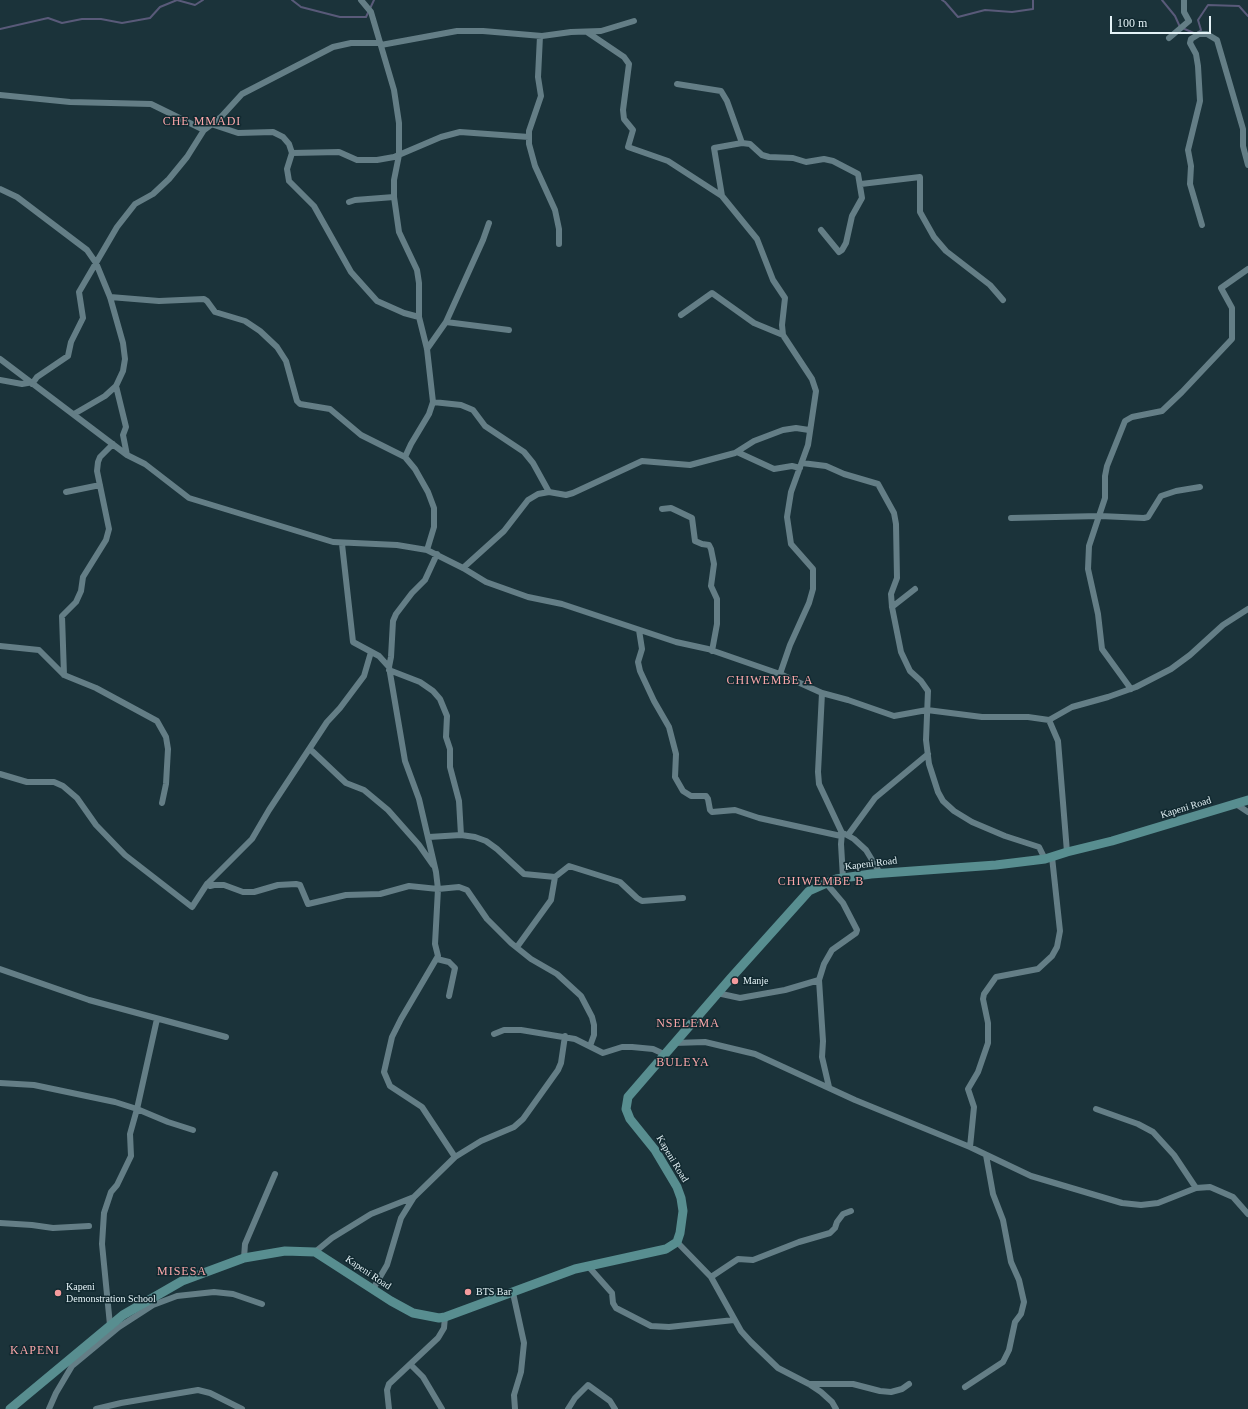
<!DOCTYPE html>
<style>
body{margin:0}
#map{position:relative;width:1248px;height:1409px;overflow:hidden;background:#1b333a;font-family:"Times New Roman",serif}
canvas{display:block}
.scale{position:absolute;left:1110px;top:16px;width:101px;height:18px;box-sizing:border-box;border:2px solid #e4f2f6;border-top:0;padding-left:5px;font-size:12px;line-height:14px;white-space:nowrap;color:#e4f2f6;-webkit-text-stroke:3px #112930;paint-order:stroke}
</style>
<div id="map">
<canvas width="1248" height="1409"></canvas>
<div class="scale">100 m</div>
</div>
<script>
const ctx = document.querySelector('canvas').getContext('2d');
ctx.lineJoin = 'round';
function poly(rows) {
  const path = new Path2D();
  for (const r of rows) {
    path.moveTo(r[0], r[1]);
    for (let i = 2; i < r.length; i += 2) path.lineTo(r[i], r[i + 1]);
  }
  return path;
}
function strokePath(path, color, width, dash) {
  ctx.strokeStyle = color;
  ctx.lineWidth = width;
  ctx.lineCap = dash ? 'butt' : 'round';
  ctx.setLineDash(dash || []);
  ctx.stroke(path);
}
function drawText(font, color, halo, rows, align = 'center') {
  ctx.font = font + ' "Times New Roman",serif';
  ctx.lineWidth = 3;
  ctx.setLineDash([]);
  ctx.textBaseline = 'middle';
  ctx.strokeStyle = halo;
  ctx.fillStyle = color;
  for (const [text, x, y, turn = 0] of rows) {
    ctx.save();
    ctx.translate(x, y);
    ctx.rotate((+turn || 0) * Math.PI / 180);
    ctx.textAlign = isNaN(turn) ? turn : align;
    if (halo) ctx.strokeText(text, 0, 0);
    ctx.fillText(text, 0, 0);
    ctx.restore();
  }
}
strokePath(poly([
 [292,0,301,7,340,17,366,17,374,0],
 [942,0,945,2,958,17,985,10,1012,12,1033,9,1033,0],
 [1162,0,1175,16,1180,27,1196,34,1201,30,1198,20,1208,5,1239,6,1248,16],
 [0,29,48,18,62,23,82,19,101,19,122,23,150,18,160,7,177,0,195,5,203,0]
]), '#595a79', 2);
strokePath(poly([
 [361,0,371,12,394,90,399,123,399,155,394,180,394,197,399,232,417,270,419,283,419,317,427,349,433,402,429,414,411,444,405,457],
 [587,32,624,57,629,64,623,110,624,119,633,130,628,147,668,161,722,196],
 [540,36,538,77,541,96,529,131,529,144,535,166,555,210,559,229,559,244],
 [1169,38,1189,21,1184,12,1184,0],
 [381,45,457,31,483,31,542,36,571,32,601,31,634,21],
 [677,84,721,91,727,101,742,143,750,144,762,155,769,157,793,158,806,162,824,159,833,161,858,174,862,198,852,216,846,243,842,250,839,252,821,230],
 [0,95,70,102,151,104,204,130],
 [211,124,238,133,273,132,283,137,289,144,292,153,287,169,289,181,314,206,351,272,377,301,404,313,419,317],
 [742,143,714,148,722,196,757,239,773,280,785,298,782,325,783,335,812,379,816,391,808,445,791,492,787,517,791,544,813,569,813,589,809,603,790,645,780,674],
 [292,153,339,152,357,160,377,160,394,157,441,137,460,132,529,137],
 [861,184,920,177,920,212,934,237,946,251,990,285,1003,300],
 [0,189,17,197,87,250,96,263,110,297,123,343,125,359,123,371,116,386,105,396,74,414],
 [349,202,355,200,394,197],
 [1202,225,1190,184,1191,166,1188,150,1200,101,1198,66,1196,54,1190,43,1191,39,1199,34,1207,34,1217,40,1243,129,1243,146,1248,165],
 [110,297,159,301,204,299,207,301,215,312,245,321,260,331,277,347,286,361,297,401,300,404,330,409,361,435,405,457,415,469,428,492,434,508,434,527,427,550],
 [681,315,712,293,754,323,783,335],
 [446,322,509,330],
 [427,349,446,322,483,240,489,223],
 [0,359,127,455,145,464,189,498,333,542,397,545,427,550,463,568,486,582,528,597,562,604,676,642,708,649,780,674,822,693,848,700,894,716,927,710,982,717,1028,717,1049,720,1058,741,1067,852],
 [0,380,22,384,33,382,32,384,37,377,68,356,71,342,83,318,79,292,117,227,135,204,153,194,169,179,187,157,204,130,221,117,242,94,333,47,351,43,379,43],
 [116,386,126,427,123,435,127,455],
 [433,402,461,405,473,410,485,426,524,452,533,463,549,492],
 [737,452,774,469,792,466,800,468],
 [802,463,826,466,844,474,878,484,894,513,896,524,897,578,891,594,892,607,901,652,910,671,921,681,928,691,926,740,929,764,938,792,943,801,954,811,972,822,1005,836,1039,847,1045,859],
 [66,492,100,485],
 [662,509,671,508,692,518,695,541,702,544,709,545,711,549,714,564,711,586,717,599,717,624,712,651],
 [1011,518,1100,516,1144,518,1148,517,1161,496,1176,491,1200,487],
 [342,544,353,642,379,656,389,667],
 [437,554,425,580,412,593,396,614,393,621,391,657,389,667,405,761,419,799,436,872,438,889,435,944,438,956,401,1019,392,1037,384,1072,390,1086,422,1107,455,1157],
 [463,568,504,531,528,500,538,494,549,492,566,495,573,493,642,461,690,465,735,453,754,441,783,430,796,428,809,430],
 [892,607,915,589],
 [639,630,642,649,638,662,640,671,654,701,669,727,676,754,675,777,683,791,691,796,706,796,708,799,710,810,712,812,735,810,759,818,841,836],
 [0,646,39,650,64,675,96,688,157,721,166,737,168,749,166,784,162,803],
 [389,670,420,682,433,691,440,699,447,716,446,737,450,749,450,767,459,801,461,835],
 [64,675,62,616,76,602,81,591,83,577,106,540,109,529,97,471,98,462,100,457,113,444],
 [1131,689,1102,649,1098,614,1088,569,1089,546,1105,498,1105,476,1107,466,1125,421,1132,417,1162,411,1182,392,1232,339,1232,308,1221,288,1248,269],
 [822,693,818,772,819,784,842,833,841,844,843,878],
 [1049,720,1072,707,1108,697,1136,687,1171,669,1190,655,1223,625,1248,609],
 [310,749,346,783,364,790,388,810,419,845,433,865],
 [0,774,27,782,54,782,63,786,77,798,96,825,125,855,192,907,207,884,252,839,269,810,327,722,340,708,364,676,371,652],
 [1236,804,1248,812],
 [845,834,854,839,866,850,880,873],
 [848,835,875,798,928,754],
 [429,837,461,835,475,837,486,841,497,849,524,874,555,877],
 [826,883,843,903,857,930,856,933,832,950,824,964,819,980,823,1041,822,1057,829,1087],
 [207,884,210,886,214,885,224,885,243,892,254,892,278,885,296,884,300,885,308,904,346,895,380,894,409,886,438,889,459,887,467,890,487,919,511,943,531,959,557,974,581,996,592,1017,594,1025,594,1035,590,1046],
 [517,947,551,900,555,877,569,866,620,882,637,898,642,901,683,898],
 [437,959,449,962,455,968,449,996],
 [0,969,89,1000,226,1037],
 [717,993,740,998,785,990,819,980],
 [494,1034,504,1030,521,1030,575,1039,603,1053,622,1047,632,1047,653,1049,666,1055],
 [674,1043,705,1042,755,1054,855,1100,970,1147,1031,1176,1122,1203,1141,1205,1158,1203,1196,1188,1210,1187,1233,1197,1248,1214],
 [0,1083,34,1085,115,1102,137,1109,168,1122,193,1130],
 [1096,1109,1138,1124,1153,1132,1174,1155,1196,1188],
 [970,1147,974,1107,968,1089,978,1072,988,1043,988,1023,983,999,984,994,996,977,1038,969,1052,956,1057,947,1060,931,1052,857],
 [0,1223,32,1225,53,1228,89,1226],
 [677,1242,711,1277,741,1331,751,1342,778,1368,809,1384,821,1392,832,1402,836,1409],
 [315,1252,332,1238,371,1214,414,1197],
 [244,1258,245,1244,275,1174],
 [588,1266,612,1293,613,1303,616,1308,651,1326,669,1327,734,1320],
 [711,1277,738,1259,753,1260,799,1242,830,1233,835,1228,837,1222,843,1214,851,1211],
 [373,1289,387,1265,401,1218,414,1197,455,1157,481,1141,514,1127,523,1119,558,1070,561,1063,565,1036],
 [513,1293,524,1343,521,1372,514,1395,515,1409],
 [110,1325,102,1244,104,1213,111,1192,117,1185,131,1156,130,1134,137,1109,157,1019],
 [411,1365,423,1377,442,1409],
 [809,1384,853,1384,880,1391,891,1392,902,1389,909,1384],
 [965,1387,1003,1362,1009,1350,1015,1322,1021,1314,1024,1302,1019,1280,1011,1262,1003,1220,993,1194,986,1155],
 [49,1409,56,1393,72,1366,119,1327,153,1305,177,1296,214,1292,233,1294,262,1304],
 [96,1409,121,1403,198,1390,210,1393,242,1409],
 [389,1409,387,1390,389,1384,438,1338,444,1328,445,1317],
 [568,1409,575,1398,588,1385,610,1401,615,1409]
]), '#647e86', 6);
strokePath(poly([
 [10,1409,123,1315,182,1281,244,1258,285,1251,315,1252,391,1301,413,1313,439,1318,445,1317,575,1269,666,1249,677,1242,680,1233,683,1211,681,1198,677,1187,655,1150,630,1119,626,1109,628,1097,730,979,809,891,836,879,871,874,996,865,1045,859,1067,852,1112,841,1248,800]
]), '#588e90', 9);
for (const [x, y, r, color] of [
 [735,981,4,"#f59b9d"],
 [468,1292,4,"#f59b9d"],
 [58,1293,4,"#f59b9d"]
]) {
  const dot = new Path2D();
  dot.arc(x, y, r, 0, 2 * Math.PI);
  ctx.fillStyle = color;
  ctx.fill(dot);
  strokePath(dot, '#112930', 1.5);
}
drawText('10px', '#e4f2f6', '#112930', [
 ["Kapeni Road",1186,808,-17],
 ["Kapeni Road",871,864,-7],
 ["Kapeni Road",672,1159,59],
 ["Kapeni Road",368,1273,34]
]);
drawText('10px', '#e4f2f6', '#112930', [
 ["Manje",743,981],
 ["Kapeni",66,1287],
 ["Demonstration School",66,1299],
 ["BTS Bar",476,1292]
], 'left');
ctx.letterSpacing = '1px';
drawText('12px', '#fba7a9', '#112930', [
 ["CHE MMADI",202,122],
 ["CHIWEMBE A",770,681],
 ["CHIWEMBE B",821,882],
 ["NSELEMA",688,1024],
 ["BULEYA",683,1063],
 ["MISESA",182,1272],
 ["KAPENI",35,1351]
]);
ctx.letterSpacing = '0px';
</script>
